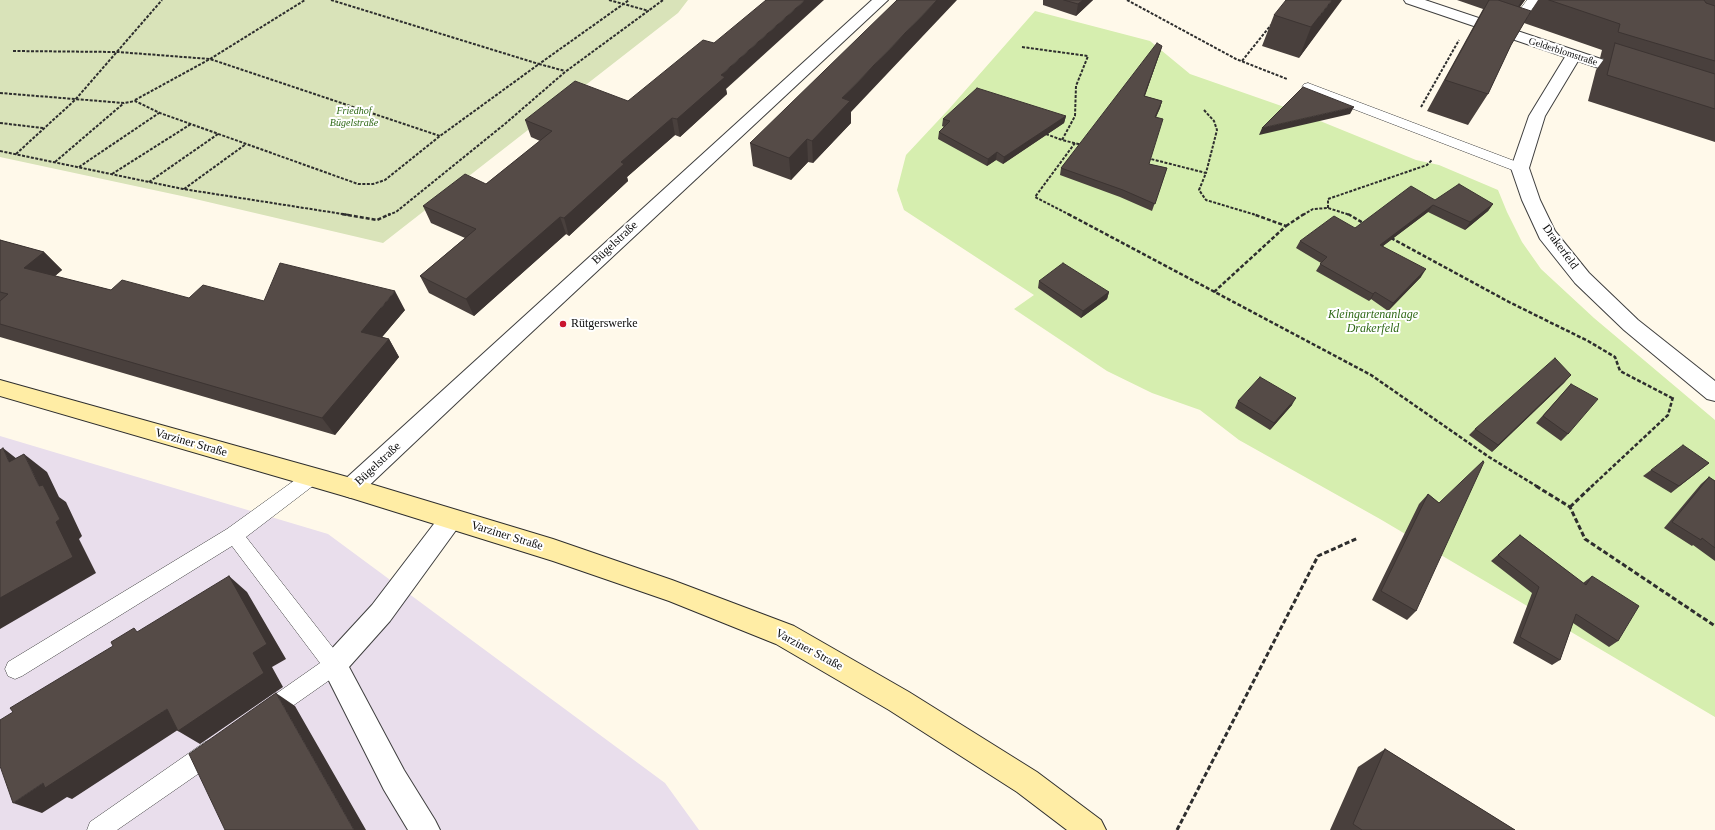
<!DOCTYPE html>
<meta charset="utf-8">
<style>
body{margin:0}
canvas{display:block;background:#fff9ea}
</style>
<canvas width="1715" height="830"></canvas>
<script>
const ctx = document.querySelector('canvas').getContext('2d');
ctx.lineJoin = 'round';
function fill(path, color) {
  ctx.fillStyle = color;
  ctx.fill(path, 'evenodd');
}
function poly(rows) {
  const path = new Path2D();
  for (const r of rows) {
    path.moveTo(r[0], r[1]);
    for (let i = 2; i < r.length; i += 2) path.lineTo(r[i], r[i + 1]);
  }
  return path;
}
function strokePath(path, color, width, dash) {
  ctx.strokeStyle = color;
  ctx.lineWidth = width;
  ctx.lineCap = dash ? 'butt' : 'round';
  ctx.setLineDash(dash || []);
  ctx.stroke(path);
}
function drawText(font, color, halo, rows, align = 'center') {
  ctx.font = font + ' Georgia,serif';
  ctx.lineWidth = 4;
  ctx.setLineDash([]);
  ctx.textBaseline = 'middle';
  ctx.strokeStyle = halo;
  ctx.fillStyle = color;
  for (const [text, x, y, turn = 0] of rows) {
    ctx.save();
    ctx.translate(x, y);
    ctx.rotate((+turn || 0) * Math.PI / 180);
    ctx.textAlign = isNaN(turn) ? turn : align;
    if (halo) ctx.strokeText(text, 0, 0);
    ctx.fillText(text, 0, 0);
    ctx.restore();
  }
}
fill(poly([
 [0,436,328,534,665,783,699,830,0,830]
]), '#e9deec');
fill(poly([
 [1035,11,1150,41,1190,74,1293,110,1416,160,1439,165,1498,190,1507,212,1522,242,1541,269,1594,318,1715,420,1715,717,1380,519,1239,440,1200,410,1152,393,1107,371,1014,309,1034,295,904,210,897,190,906,155,949,109]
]), '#d6eeaf');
fill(poly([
 [0,0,688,0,678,13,383,243,191,198,0,157]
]), '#d9e3b9');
const lane = poly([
 [1527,0,1539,0,1517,29,1509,29,1507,27,1527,0],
 [1308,83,1525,165,1527,168,1525,171,1520,172,1515,171,1304,90,1302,87,1304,84,1308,83],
 [312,470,318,472,321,477,318,482,246,537,341,658,344,665,341,672,274,719,267,722,260,719,256,712,260,705,320,663,232,546,22,676,15,679,8,676,5,669,8,662,227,529,306,472,312,470],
 [213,739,221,742,224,750,221,758,117,830,87,830,90,822,205,742,213,739]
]);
const street = poly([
 [872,0,888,0,505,357,359,495,351,498,343,495,339,488,343,481,872,0],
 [1404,0,1425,0,1634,70,1636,73,1634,76,1628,78,1578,61,1545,116,1529,168,1540,200,1555,231,1589,273,1638,320,1715,381,1715,401,1707,399,1624,330,1575,283,1540,239,1522,200,1511,168,1529,116,1565,57,1406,3,1404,0],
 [451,509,459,512,463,519,459,526,390,621,349,667,404,770,435,820,440,830,408,830,384,790,321,665,325,656,372,605,443,512,451,509]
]);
const secondary = poly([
 [0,380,351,478,553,539,672,580,794,626,909,692,1037,772,1101,820,1106,830,1067,830,1017,792,889,710,776,644,669,601,553,561,351,498,0,396,0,380]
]);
strokePath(lane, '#3f3f3f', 1);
strokePath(street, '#3f3f3f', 2);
strokePath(secondary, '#2e2e2e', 2);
strokePath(poly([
 [331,0,539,64,629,0],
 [609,0,649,11],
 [1127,0,1236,59,1287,79],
 [1022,47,1088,56,1076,86,1075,116,1062,140,1082,145],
 [13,51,118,52,210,59,440,136],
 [1242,61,1271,25],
 [0,93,124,103,135,101,160,113,358,184,373,184,385,180,440,136,539,64,565,71],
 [135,100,210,59,305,0],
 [1421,107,1459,40],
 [1204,110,1214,121,1217,130,1206,173],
 [0,123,43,128],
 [1046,134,1062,140],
 [0,151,183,189,349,215],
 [16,154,75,100,162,0],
 [1147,158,1206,173,1199,190,1206,200,1256,215],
 [55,162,124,103],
 [79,167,159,113],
 [112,174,191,124],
 [149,182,218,134],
 [184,189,246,144],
 [1328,208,1328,199,1427,165,1432,160],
 [388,215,396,212,506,123,565,72,663,0],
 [1070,215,1035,197,1075,143],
 [1303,215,1313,209,1328,208,1350,215]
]), '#2e2e2e', 2, [3, 1.5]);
strokePath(poly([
 [342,214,377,220,390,214],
 [1068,214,1371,375,1489,457,1538,487],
 [1348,214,1365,224],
 [1286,226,1304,214],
 [1391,238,1509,302,1588,341,1615,357,1620,371,1672,398],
 [1214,292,1286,226,1253,214],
 [1591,487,1668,415,1673,397]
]), '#2e2e2e', 2.5, [4, 2]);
strokePath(poly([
 [1536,486,1570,507,1585,539,1715,626],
 [1570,507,1592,486],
 [1177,830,1318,556,1358,538]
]), '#2e2e2e', 3, [5, 2.5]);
fill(lane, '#fff');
fill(street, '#fff');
fill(secondary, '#ffeda5');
fill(poly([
 [1043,0,1093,0,1076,16,1043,5],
 [1457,0,1525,0,1520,7,1527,17,1538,0,1715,0,1715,142,1588,101,1596,70,1604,59,1600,58,1602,50,1524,23,1511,45,1488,94,1468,125,1427,111,1483,9],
 [1274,15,1329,16,1299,58,1262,46],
 [1162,46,1145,96,1162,101,1160,108,1156,117,1149,164,1167,168,1152,211,1120,197,1060,175,1061,168],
 [726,89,727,94,680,137,675,135,627,177,628,181,569,236,566,234,474,316,429,293,420,276,465,238,431,223,423,206,486,184,540,141,531,137,525,120,628,101],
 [851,112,851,123,813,163,808,162,791,180,753,166,750,143],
 [1066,116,1064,123,1003,164,996,160,987,166,938,139,939,132,944,127,942,126,943,119],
 [1435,200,1493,204,1488,211,1465,230,1428,212,1383,246,1421,277,1388,311,1371,299,1369,301,1316,271,1321,263,1296,248,1300,241,1355,228],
 [0,240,44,252,62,270,55,276,111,290,189,298,264,301,405,310,382,337,389,339,399,357,335,435,0,337],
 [1039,281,1109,292,1107,299,1081,318,1038,288],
 [1565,382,1492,452,1469,435,1475,429],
 [1571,384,1568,434,1561,441,1536,423],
 [1238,401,1292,405,1270,430,1235,408],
 [1709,463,1671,493,1643,476,1651,470],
 [1709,477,1715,481,1715,561,1693,545,1692,546,1664,528,1701,484],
 [1428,494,1439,503,1416,611,1407,620,1372,600,1419,504],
 [1520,535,1583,583,1592,576,1618,641,1609,647,1573,623,1560,660,1552,665,1513,643,1532,593,1491,561],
 [1385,749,1515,830,1330,830,1358,767]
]), '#49403d');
fill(poly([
 [805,0,824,0,726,89,727,94,680,137,677,119,721,75],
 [937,0,957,0,851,112,851,123,813,163,812,141,842,98],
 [1083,0,1093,0,1076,16,1078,4],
 [1332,0,1342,0,1299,58,1311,27],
 [1522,0,1525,0,1506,26],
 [1162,46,1160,53,1142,103,1144,96],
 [1162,101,1160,108,1153,124,1155,117],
 [1354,107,1350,114,1259,135,1262,128],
 [1066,116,1064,123,1003,164,1004,157],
 [672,118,675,135,627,177,628,181,569,236,564,218,621,162],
 [807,139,808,162,791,180,789,158],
 [997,152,996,160,987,166,988,159],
 [1493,204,1488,211,1465,230,1470,222],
 [1433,205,1428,212,1375,252,1380,245],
 [560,217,566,234,474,316,466,299],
 [44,252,62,270,43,286,24,268],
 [1426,269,1421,277,1388,311,1393,303],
 [395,291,405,310,372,349,361,332],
 [1109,292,1107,299,1081,318,1083,311],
 [1375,292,1371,299,1369,301,1373,294],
 [389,339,399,357,335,435,322,418],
 [1571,375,1565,382,1492,452,1498,445],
 [1296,398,1292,405,1270,430,1274,423],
 [3,448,26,466,9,462],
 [24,454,47,472,59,497,66,502,82,536,79,539,96,573,0,629,0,598,39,486],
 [229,576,247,592,286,659,272,667,283,687,200,744,178,731],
 [276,693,295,706,366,830,354,830],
 [167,709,190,722,72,799,67,797,42,813,13,803,43,783]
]), '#3c3432');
const building = poly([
 [766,0,805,0,721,75,725,77,677,119,672,118,621,162,624,164,564,218,560,217,466,299,420,276,476,229,423,206,465,174,486,184,552,131,525,120,575,81,628,101,703,40,714,43,766,0],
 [897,0,937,0,842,98,850,101,812,141,807,139,789,158,750,143,897,0],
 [1064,0,1083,0,1078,4,1064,0],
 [1286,0,1332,0,1311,27,1274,15,1286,0],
 [1489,0,1498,0,1531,11,1511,45,1488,94,1445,80,1489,0],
 [1549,0,1704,0,1706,3,1715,6,1715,61,1618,32,1620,24,1549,0],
 [1157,43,1162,46,1144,96,1162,101,1155,117,1163,119,1149,164,1167,168,1155,204,1123,190,1061,168,1157,43],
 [1615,43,1715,74,1715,109,1607,75,1615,43],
 [1303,87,1354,107,1262,128,1303,87],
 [977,88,1066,116,1004,157,997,152,988,159,939,132,950,121,943,119,977,88],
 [1459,184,1493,204,1470,222,1433,205,1380,245,1426,269,1393,303,1375,292,1373,294,1320,264,1327,257,1300,241,1334,216,1355,228,1411,186,1435,200,1459,184],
 [0,240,44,252,24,268,111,290,122,280,189,298,203,285,264,301,280,263,395,291,361,332,389,339,322,418,0,324,0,301,8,294,0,292,0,240],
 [1063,263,1109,292,1083,311,1039,281,1063,263],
 [1555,358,1571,375,1498,445,1475,429,1555,358],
 [1260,377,1296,398,1274,423,1238,401,1260,377],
 [1571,384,1598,399,1568,434,1543,416,1571,384],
 [1683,445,1709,463,1679,486,1651,470,1683,445],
 [3,448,9,462,24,454,39,486,43,485,60,519,56,522,73,557,0,598,0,450,3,448],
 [1483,461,1484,462,1416,611,1381,591,1428,494,1439,503,1483,461],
 [1709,477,1715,481,1715,548,1702,538,1701,540,1672,522,1709,477],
 [1520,535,1586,585,1592,576,1639,606,1618,641,1576,614,1560,660,1520,637,1539,587,1498,555,1520,535],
 [229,576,267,644,253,653,264,673,178,731,167,709,45,788,43,783,13,803,0,766,0,720,13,712,10,708,113,646,111,642,134,628,137,632,229,576],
 [276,693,354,830,225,830,189,754,276,693],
 [1385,749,1515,830,1362,830,1353,824,1385,749]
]);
fill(building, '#554b47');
strokePath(building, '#3c3432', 1);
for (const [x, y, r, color] of [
 [563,324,4,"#ca152f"]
]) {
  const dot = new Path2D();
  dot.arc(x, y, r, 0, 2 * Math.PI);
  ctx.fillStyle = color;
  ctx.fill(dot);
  strokePath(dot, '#fff', 1.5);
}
drawText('10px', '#0c0c0c', '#fff', [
 ["Gelderblomstraße",1563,52,18]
]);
drawText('italic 10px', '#2f6916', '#fff', [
 ["Friedhof",354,111],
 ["Bügelstraße",354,123]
]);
drawText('12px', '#0c0c0c', '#fff', [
 ["Bügelstraße",615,243,-43],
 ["Drakerfeld",1560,247,54],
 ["Varziner Straße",191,443,16],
 ["Bügelstraße",378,464,-43],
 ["Varziner Straße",507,536,17],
 ["Varziner Straße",809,650,28]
]);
drawText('italic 12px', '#2f6916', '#fff', [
 ["Kleingartenanlage",1373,315],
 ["Drakerfeld",1373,329]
]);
drawText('12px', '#0c0c0c', '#fff', [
 ["Rütgerswerke",571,324]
], 'left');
</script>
